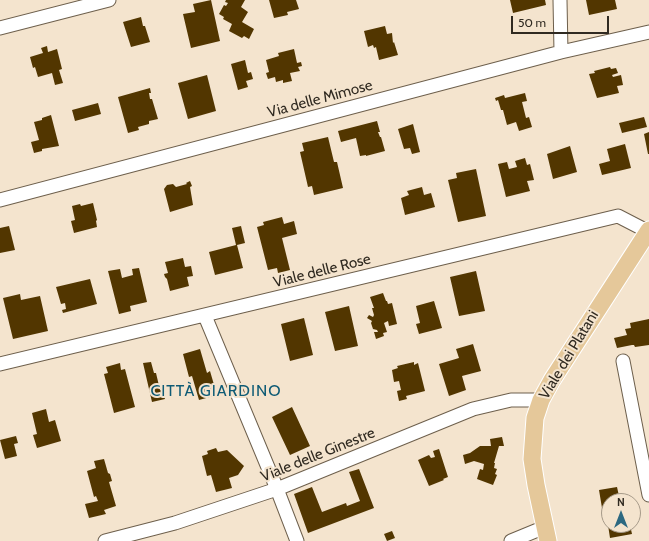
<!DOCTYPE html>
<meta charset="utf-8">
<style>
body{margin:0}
#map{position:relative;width:649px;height:541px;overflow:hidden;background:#f4e4ce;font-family:Cabin,sans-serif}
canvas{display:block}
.north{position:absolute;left:601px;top:493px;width:40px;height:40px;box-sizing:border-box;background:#f4e4ce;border:1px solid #a69a89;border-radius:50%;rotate:0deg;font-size:11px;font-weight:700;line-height:16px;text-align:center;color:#302a21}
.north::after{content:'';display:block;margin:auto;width:14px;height:18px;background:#2d6981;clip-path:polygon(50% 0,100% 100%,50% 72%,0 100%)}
.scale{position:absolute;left:511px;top:16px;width:98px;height:18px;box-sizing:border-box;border:2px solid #302a21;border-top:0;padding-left:5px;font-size:12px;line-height:14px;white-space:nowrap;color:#302a21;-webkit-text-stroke:3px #f4e4ce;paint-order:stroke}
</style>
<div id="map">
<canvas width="649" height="541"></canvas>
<div class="north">N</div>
<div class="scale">50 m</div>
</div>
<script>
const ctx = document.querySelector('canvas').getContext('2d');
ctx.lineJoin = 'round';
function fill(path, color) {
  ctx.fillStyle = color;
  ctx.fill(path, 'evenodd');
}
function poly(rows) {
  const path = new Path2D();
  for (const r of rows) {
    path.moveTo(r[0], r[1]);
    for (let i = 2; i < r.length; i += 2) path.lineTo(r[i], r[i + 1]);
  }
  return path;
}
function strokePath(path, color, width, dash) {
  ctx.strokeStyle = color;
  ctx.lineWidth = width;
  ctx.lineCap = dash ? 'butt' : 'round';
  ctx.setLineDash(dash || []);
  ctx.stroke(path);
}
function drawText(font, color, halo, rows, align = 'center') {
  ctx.font = font + ' Cabin,sans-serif';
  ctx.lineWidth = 4;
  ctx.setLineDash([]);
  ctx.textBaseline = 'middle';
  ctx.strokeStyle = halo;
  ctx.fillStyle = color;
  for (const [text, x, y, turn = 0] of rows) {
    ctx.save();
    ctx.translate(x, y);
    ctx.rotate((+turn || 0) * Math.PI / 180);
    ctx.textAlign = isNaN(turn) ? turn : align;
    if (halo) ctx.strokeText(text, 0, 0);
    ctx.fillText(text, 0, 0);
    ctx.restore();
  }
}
fill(poly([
 [211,0,220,41,191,48,183,14,195,12,193,4],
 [226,0,245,0,241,7,248,12,242,22,254,29,249,39,244,36,242,38,229,31,232,24,223,19,224,17,219,14,224,5,226,6,228,3,225,2],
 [269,0,296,0,299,9,287,12,288,15,274,18],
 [510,0,545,0,546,5,513,13],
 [586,0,615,0,617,9,589,15],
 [141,17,143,26,145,26,150,42,131,47,123,22],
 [385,26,387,34,392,33,393,43,394,42,398,55,379,60,376,47,374,48,373,45,368,47,364,31],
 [47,46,48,52,57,49,62,69,59,70,63,83,55,85,52,73,38,77,35,67,33,68,30,57,43,53,41,48],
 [294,49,297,63,301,62,302,66,298,67,300,71,290,73,292,81,283,83,283,80,276,82,275,77,268,79,266,73,269,72,266,60,279,56,278,53],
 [245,60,248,73,251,72,253,79,246,81,248,87,238,90,231,64],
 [610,67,611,69,616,68,618,73,612,75,613,77,621,75,623,85,617,86,619,93,597,98,589,74,595,73,594,71],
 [207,75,216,111,188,119,178,83],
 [150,88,151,93,149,93,150,99,152,99,158,119,149,121,149,124,138,127,139,130,128,133,118,97],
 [525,93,527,101,522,102,526,118,529,117,532,127,519,131,516,122,507,125,503,110,501,110,498,100,496,101,495,98,504,95,505,98],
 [98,103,101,114,75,121,72,110],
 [51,115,59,146,42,149,42,151,34,153,31,142,39,140,34,122,42,120,42,118],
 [644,117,647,127,622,133,619,123],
 [377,121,380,132,378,132,380,137,381,137,385,151,366,156,366,155,360,156,356,138,341,142,338,131],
 [413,124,420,152,412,154,410,148,404,149,398,129],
 [649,132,649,154,648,154,644,134],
 [328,137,334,162,337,162,343,188,314,195,312,186,308,187,300,152,304,151,302,143],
 [625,144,631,168,602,175,599,164,610,161,607,149],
 [570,146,577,172,553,179,547,154],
 [525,158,527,165,530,164,534,180,527,181,530,191,506,197,498,164,507,162,509,169,517,167,515,161],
 [476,169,486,216,458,222,448,180,457,178,456,173],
 [190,181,192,186,190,187,193,205,170,212,164,189,167,185,173,184,176,187,187,184,186,183],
 [422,187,424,195,431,193,435,207,405,215,401,198,409,195,407,191],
 [93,203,97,220,96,221,97,227,74,233,71,221,75,220,72,206,80,204,81,206],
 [282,217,284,224,294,221,297,234,282,238,290,270,278,273,277,268,268,270,257,227,264,225,263,222],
 [9,226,15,250,0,253,0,228],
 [241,226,245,243,237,245,243,268,215,275,209,252,236,245,232,228],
 [183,258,185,267,191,266,193,276,187,277,189,286,170,291,167,279,165,277,164,274,168,273,165,262],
 [139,268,147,302,130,306,131,311,119,314,108,271,120,269,122,278,133,275,132,269],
 [476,271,485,311,459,316,450,277],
 [90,279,97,304,63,313,62,310,66,309,65,303,61,304,56,287],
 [383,293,386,301,387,301,388,304,392,303,397,324,389,326,388,321,384,323,387,332,383,333,384,336,376,339,374,332,378,332,377,330,373,329,371,323,372,321,367,318,369,315,373,317,374,315,372,308,374,308,370,297],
 [20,294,21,300,40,296,48,331,13,339,3,298],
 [434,301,442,328,419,334,416,324,420,323,416,306],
 [349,306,358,346,335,351,325,312],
 [304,318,313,355,290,361,281,324],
 [649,319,649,345,635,347,634,345,632,345,617,348,614,338,627,335,625,329,631,328,630,323],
 [473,344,481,371,462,376,466,390,449,396,439,364,459,358,456,349],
 [200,349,207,373,210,371,217,395,199,400,192,376,189,377,183,354],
 [151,362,154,373,156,373,160,390,162,390,165,399,152,402,143,363],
 [414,362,414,365,418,363,425,391,406,396,407,399,399,401,397,391,401,390,399,381,394,382,392,370,398,368,397,366],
 [120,363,121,370,125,369,135,407,114,413,104,374,108,373,106,367],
 [292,407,310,446,290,455,272,417],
 [46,409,49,422,55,420,61,441,37,448,33,435,37,434,32,413],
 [16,436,18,443,14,444,17,456,5,459,0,440],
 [502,437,504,446,499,446,494,463,495,463,494,468,497,469,495,474,497,475,493,485,477,479,480,469,483,470,484,464,474,461,465,464,463,455,470,453,480,446,491,446,490,439],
 [216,448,218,452,227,450,244,466,238,475,229,478,232,488,216,492,211,475,207,476,202,456,208,454,207,451],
 [439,449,448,477,443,479,444,480,429,486,418,460,429,455,431,458,435,457,433,451],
 [104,459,108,473,110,474,112,481,109,482,116,506,104,510,106,514,89,518,85,504,98,501,96,496,94,497,87,471,96,468,94,461],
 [359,469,374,508,308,533,294,494,312,487,322,512,346,503,347,506,360,501,349,472],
 [617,487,619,496,624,495,625,501,609,501,609,513,603,514,599,490],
 [608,525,630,525,632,534,610,538],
 [392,531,395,538,387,541,384,534]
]), '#523600');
const minor = poly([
 [560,0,561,52],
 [0,28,109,0],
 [0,200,561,52,649,32],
 [205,316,277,489,297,541],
 [623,361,649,495],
 [0,364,618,216,649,232],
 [105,541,175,523,277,489,473,409,511,400,541,400],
 [511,541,545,527]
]);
const major = poly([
 [548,541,536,485,532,459,535,418,541,400,552,380,649,230]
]);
strokePath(minor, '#6d5f4c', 15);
strokePath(major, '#fff', 19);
strokePath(minor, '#fff', 13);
strokePath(major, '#e5c89a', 17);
drawText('15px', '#302a21', '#f4e4ce', [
 ["Via delle Mimose",320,99,-15],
 ["Viale delle Rose",322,271,-14],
 ["Viale dei Platani",569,355,-59],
 ["Viale delle Ginestre",318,455,-22]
]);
ctx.letterSpacing = '1px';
drawText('16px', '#0f5b75', '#f4e4ce', [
 ["CITTÀ GIARDINO",216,391]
]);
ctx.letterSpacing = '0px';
</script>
